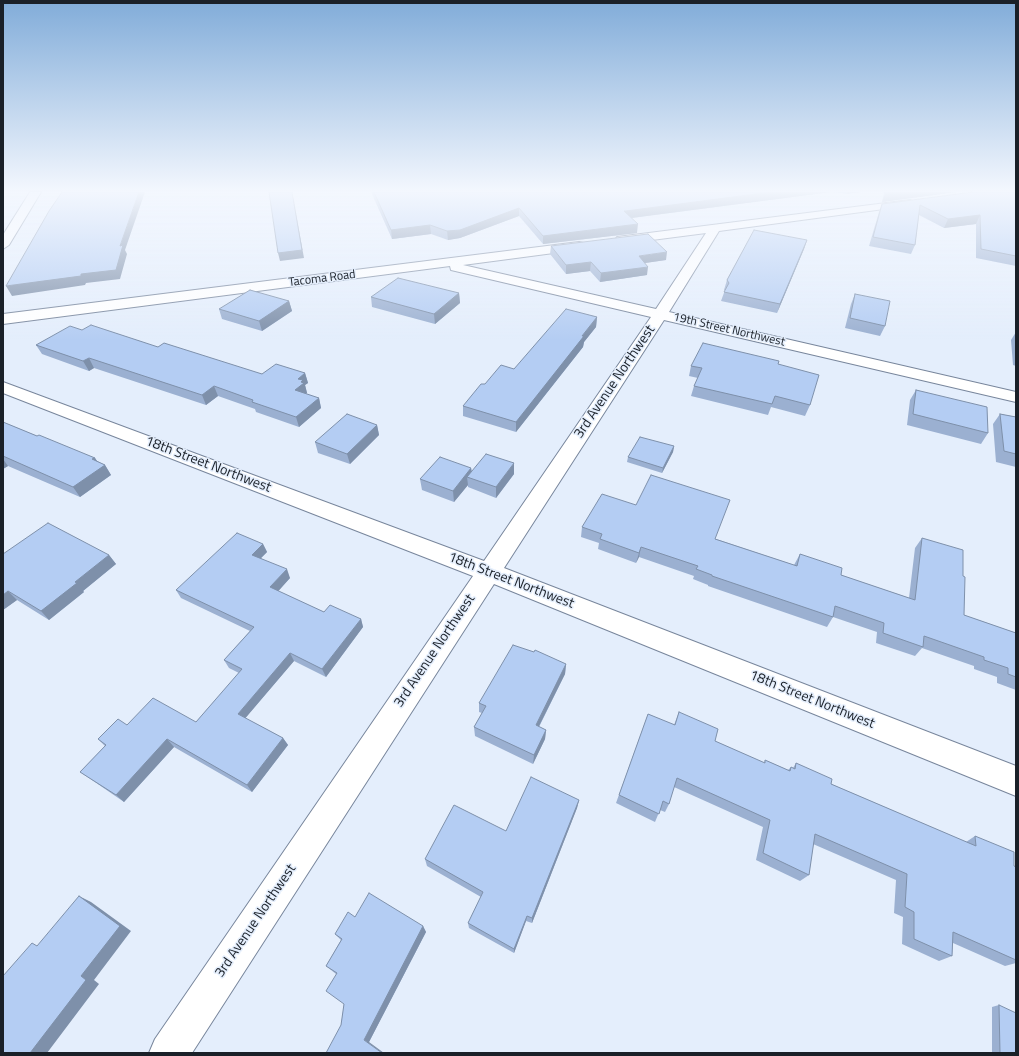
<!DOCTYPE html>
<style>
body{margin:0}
#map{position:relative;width:1019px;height:1056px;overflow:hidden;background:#e4eefc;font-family:"Titillium Web",sans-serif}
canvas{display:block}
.frame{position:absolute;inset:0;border:4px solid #1a2028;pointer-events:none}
</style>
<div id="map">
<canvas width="1019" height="1056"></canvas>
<div class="frame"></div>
</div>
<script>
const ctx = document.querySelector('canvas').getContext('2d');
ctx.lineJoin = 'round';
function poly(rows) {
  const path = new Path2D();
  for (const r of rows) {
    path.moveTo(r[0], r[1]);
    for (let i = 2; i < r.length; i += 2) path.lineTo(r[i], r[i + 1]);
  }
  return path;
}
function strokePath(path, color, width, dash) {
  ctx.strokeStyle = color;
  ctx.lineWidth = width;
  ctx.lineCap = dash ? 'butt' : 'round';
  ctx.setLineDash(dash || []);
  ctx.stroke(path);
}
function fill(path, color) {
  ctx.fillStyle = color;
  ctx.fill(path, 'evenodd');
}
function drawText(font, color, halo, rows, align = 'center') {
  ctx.font = font + ' "Titillium Web",sans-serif';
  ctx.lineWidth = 3;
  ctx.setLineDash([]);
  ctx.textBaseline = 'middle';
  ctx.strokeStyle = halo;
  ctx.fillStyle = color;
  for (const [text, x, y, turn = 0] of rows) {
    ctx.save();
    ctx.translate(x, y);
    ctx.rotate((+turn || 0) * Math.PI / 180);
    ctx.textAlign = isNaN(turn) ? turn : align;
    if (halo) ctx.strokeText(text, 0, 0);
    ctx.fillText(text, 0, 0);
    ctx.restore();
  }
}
const minor = poly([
 [30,192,41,192,9,245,3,249,3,235,30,192],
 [910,200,916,203,914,205,719,231,669,312,1016,392,1016,402,664,320,504,568,1016,766,1016,796,494,584,192,1053,149,1053,155,1039,473,576,3,393,3,382,484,561,651,317,451,270,450,266,3,324,3,314,579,242,584,243,585,246,584,249,463,265,656,309,706,233,621,244,617,243,615,240,617,237,910,200]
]);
strokePath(minor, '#78869c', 2);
fill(minor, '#fff');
fill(poly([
 [371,192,860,192,847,194,831,192,632,218,637,233,543,244,519,216,460,238,448,240,431,234,392,239],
 [884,192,956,192,882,202],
 [1016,192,1016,266,976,258,976,224,944,228,919,215,915,245,911,254,869,246,879,212,882,204],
 [807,240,804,249,777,313,721,301,725,290,724,290,727,280],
 [551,246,666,260,645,263,647,275,600,282,590,271,566,274,550,254],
 [459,293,460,303,435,324,372,307,371,297],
 [855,294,885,326,880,336,845,328,851,304],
 [289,301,292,311,262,331,222,319,219,309],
 [597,317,596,327,584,342,583,347,516,432,463,416,463,406,514,369],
 [82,330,158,347,262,374,305,373,308,383,305,385,307,393,306,394,319,398,321,408,299,427,256,412,255,409,218,396,206,405,94,368,89,371,42,354,36,345],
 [1016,332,1016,366,1013,365,1011,340],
 [778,364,810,405,805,416,771,407,768,415,691,396,694,386,698,378,689,376,691,366],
 [916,390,988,433,981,444,907,425,910,400],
 [1000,414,1016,417,1016,467,996,462,993,424],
 [3,422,37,436,95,458,97,461,105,465,111,475,80,497,8,466,3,469],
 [377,425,379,435,350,464,318,453,315,442],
 [674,446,673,452,662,473,627,462,628,457],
 [471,468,472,471,514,474,496,498,468,487,468,485,454,502,422,490,420,479],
 [582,527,716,539,794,565,800,554,841,575,909,598,915,548,922,538,963,576,964,615,1016,633,1016,690,997,683,997,677,974,669,974,666,922,648,915,656,876,643,877,632,833,617,827,627,708,586,708,585,693,579,694,576,639,557,636,563,598,549,599,543,581,537],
 [263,544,267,552,261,558,290,578,278,591,324,612,361,619,363,627,326,677,294,661,245,718,283,738,288,745,252,792,174,747,124,802,89,778,80,772,105,746,98,739,127,725,196,722,239,673,229,668,224,660,250,631,181,598,176,590],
 [3,554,109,555,116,564,83,591,84,592,49,620,17,600,3,610],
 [566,664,565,674,539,727,546,730,545,739,533,764,475,736,474,727,482,713,479,712,479,703],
 [679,712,715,741,764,763,765,760,788,770,791,767,793,768,796,763,831,784,966,842,975,836,1016,867,1016,963,1005,966,953,943,952,956,939,961,902,944,903,917,894,913,896,880,813,844,809,875,800,881,756,860,763,827,674,787,669,804,665,812,660,810,655,822,616,803,648,714,674,725],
 [579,800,577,808,532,923,526,921,514,953,469,928,468,923,481,897,427,866,425,859,506,831],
 [355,917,423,926,426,932,369,1042,341,1025,344,1004,336,974,326,966,341,940,335,934],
 [999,1005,1016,1053,992,1053,992,1007]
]), '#9bb0d1');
fill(poly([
 [139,192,145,192,125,250,127,254,120,279,86,283,85,285,12,296,6,286,81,274,120,246],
 [292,192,304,258,280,261,278,253],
 [771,192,831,192,623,219,624,211],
 [847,192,860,192,847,194],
 [896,192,956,192,882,202,885,194],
 [519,208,519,216,460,238,448,240,447,231],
 [980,215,976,224,944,228,948,219],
 [638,224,637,233,543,244,543,236],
 [430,225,431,234,392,239,391,230],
 [807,240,804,249,777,313,780,304],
 [667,252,666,260,638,264,639,256],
 [591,262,590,271,566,274,566,265],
 [648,267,647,275,600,282,601,273],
 [459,293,460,303,435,324,434,314],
 [289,301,292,311,262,331,259,321],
 [597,317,596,327,584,342,583,347,516,432,516,422],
 [89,358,94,368,89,371,83,361],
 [305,373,308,383,305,385,307,393,298,400,295,390,298,379],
 [214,386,218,396,206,405,202,395],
 [319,398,321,408,299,427,296,417],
 [377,425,379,435,350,464,347,454],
 [674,446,673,452,662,473,663,468],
 [95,458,101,467,105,465,111,475,80,497,73,487,92,459],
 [3,459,8,466,3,469],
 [514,463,514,474,496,498,496,487],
 [471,468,472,478,467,477,468,485,454,502,453,491],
 [263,544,267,552,256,563,252,555],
 [641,547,639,557,636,563,639,553],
 [109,555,116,564,83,591,84,592,49,620,41,611,75,582],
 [287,569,290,578,274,596,270,587],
 [8,591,17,600,3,610,3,595],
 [361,619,363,627,326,677,322,669],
 [290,653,294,661,243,721,238,714],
 [566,664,565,674,535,734,536,725],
 [546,730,545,739,533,764,534,755],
 [283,738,288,745,252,792,247,785],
 [167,739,174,747,124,802,116,795],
 [579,800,577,808,532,923,532,918],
 [79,896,91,902,131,931,94,980,99,984,47,1053,30,1053,81,976],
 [527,916,526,921,514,953,514,949],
 [423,926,426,932,369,1042,384,1053,382,1053,364,1040]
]), '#7e90aa');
const building = poly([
 [62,192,139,192,120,246,123,245,116,270,81,274,81,276,6,286,49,211,62,192],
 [269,192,292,192,302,250,278,253,269,192],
 [374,192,771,192,626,211,624,211,638,224,543,236,519,208,460,230,447,231,430,225,391,230,374,192],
 [885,192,896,192,885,194,885,192],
 [973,192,1016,192,1016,256,981,249,980,215,948,219,920,205,915,245,873,237,882,204,973,192],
 [754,230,807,240,780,304,724,292,729,283,727,280,754,230],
 [648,234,667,252,639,256,648,267,601,273,591,262,566,265,551,246,648,234],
 [398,278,459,293,434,314,371,297,398,278],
 [250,290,289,301,259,321,219,309,250,290],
 [855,294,890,301,885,326,850,318,855,294],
 [566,309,597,317,582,336,584,336,516,422,463,406,481,384,485,384,501,365,514,369,566,309],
 [91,325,158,347,164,343,262,374,276,364,305,373,298,379,303,380,301,382,304,383,295,390,319,398,296,417,252,402,253,400,214,386,202,395,89,358,83,361,36,345,70,326,82,330,91,325],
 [703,343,779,361,778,364,819,375,810,405,775,396,772,404,694,386,702,368,691,366,703,343],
 [916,390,987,407,988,433,913,414,916,390],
 [347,414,377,425,347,454,315,442,347,414],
 [1000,414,1016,417,1016,454,1004,451,1000,414],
 [3,422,37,436,39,435,95,458,92,459,105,465,73,487,3,456,3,422],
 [640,437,674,446,663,468,628,457,640,437],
 [486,454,514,463,496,487,467,477,486,454],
 [440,457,471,468,453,491,420,479,440,457],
 [651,475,730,500,715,539,797,566,800,554,842,568,841,575,915,600,922,538,963,550,963,576,965,577,964,615,1016,633,1016,677,1008,674,1008,668,984,660,984,657,924,636,923,647,883,633,884,623,835,606,833,617,712,576,712,575,696,569,698,566,641,547,639,553,628,549,600,539,602,534,582,527,602,494,636,505,651,475],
 [48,523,109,555,75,582,77,583,41,611,8,591,3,595,3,554,48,523],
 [237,533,263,544,252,555,287,569,270,587,324,612,330,605,361,619,322,669,290,653,238,714,283,738,247,785,167,739,116,795,80,772,106,745,98,739,118,719,127,725,153,698,196,722,242,669,224,660,254,627,176,590,237,533],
 [513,645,534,652,535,650,566,664,536,725,546,730,534,755,474,727,486,706,479,703,513,645],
 [679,712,718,729,715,741,765,763,765,760,790,771,791,767,795,769,796,763,832,779,831,784,976,846,975,836,1014,852,1014,866,1016,867,1016,960,953,932,952,956,914,939,914,912,905,907,907,874,815,834,809,875,763,853,770,820,677,778,669,804,663,801,659,814,619,795,648,714,675,725,679,712],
 [531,777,579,800,532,918,527,916,514,949,468,923,483,892,425,859,454,805,506,831,531,777],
 [369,893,423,926,364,1040,382,1053,326,1053,341,1025,344,1004,326,991,337,973,326,966,342,939,335,934,348,912,355,917,369,893],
 [79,896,120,926,81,976,86,980,30,1053,31,1053,3,1053,3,976,32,943,37,946,79,896],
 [999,1005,1016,1013,1016,1053,1000,1053,999,1005]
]);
fill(building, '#b4cdf3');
strokePath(building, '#7e90aa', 1);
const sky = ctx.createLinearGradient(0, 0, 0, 340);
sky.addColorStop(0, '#81acd9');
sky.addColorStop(0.56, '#f3f7fe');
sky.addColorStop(1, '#f3f7fe00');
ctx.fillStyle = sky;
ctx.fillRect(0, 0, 1019, 340);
drawText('12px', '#1a2028', '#e4eefc', [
 ["Tacoma Road",322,279,-7],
 ["19th Street Northwest",729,330,13]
]);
drawText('14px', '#1a2028', '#e4eefc', [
 ["3rd Avenue Northwest",615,382,-56],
 ["18th Street Northwest",208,465,21],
 ["18th Street Northwest",511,581,21],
 ["3rd Avenue Northwest",435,651,-56],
 ["18th Street Northwest",812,700,22],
 ["3rd Avenue Northwest",256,921,-56]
]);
</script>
